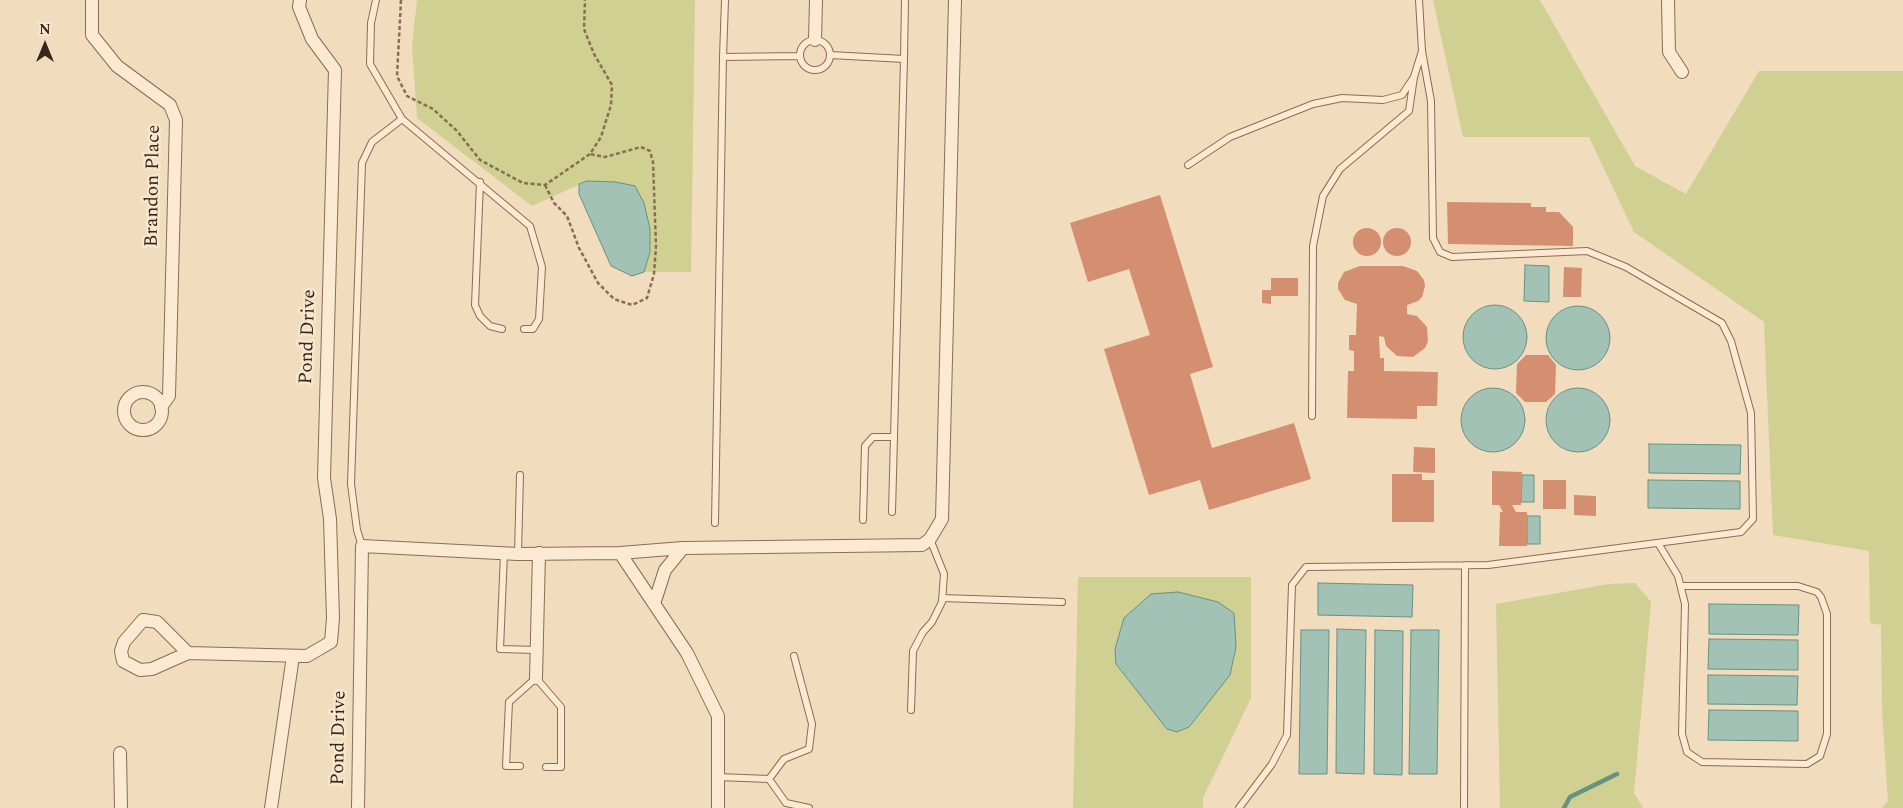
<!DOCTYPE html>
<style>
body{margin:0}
#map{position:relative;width:1903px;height:808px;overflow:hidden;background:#f1dcbd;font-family:Spectral,serif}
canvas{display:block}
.north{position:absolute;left:20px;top:20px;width:50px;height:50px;-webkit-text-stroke:4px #f8e7ce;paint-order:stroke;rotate:0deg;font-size:14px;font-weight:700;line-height:20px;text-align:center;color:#39261b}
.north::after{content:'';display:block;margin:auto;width:18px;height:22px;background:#39261b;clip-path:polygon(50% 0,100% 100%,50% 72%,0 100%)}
</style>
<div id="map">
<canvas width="1903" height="808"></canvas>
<div class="north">N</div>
</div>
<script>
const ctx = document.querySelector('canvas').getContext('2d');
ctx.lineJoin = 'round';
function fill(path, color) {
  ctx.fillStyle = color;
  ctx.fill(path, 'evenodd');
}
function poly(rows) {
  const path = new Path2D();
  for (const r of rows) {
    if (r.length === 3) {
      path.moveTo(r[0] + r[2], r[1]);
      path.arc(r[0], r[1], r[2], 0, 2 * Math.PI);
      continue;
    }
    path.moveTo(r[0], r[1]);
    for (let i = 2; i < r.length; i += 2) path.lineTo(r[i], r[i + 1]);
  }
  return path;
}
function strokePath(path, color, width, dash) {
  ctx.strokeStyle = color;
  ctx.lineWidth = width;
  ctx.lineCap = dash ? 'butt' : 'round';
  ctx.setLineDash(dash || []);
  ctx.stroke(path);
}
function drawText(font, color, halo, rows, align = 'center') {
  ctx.font = font + ' Spectral,serif';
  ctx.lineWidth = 5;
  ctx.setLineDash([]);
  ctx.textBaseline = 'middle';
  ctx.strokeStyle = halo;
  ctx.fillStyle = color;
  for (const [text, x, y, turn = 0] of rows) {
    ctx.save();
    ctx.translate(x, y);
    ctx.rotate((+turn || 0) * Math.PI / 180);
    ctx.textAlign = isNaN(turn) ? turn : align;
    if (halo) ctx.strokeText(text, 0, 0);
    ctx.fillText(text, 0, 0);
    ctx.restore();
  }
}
fill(poly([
 [417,0,695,0,691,272,644,272,650,252,587,181,532,206,417,118,412,46],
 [1433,0,1540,0,1635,166,1686,194,1759,71,1903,71,1903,808,1882,808,1888,801,1882,710,1881,625,1870,623,1869,551,1773,535,1764,322,1634,232,1589,137,1463,137],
 [1078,577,1251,577,1251,698,1203,798,1203,808,1073,808],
 [1635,583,1651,602,1634,793,1643,808,1500,808,1496,604,1609,584]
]), '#cfd091');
const water = poly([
 [587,181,616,182,635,186,644,203,650,229,650,252,644,272,632,276,611,266,579,194,579,184,587,181],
 [1525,265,1549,266,1549,302,1524,301,1525,265],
 [1495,337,32],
 [1578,338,32],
 [1578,420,32],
 [1493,420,32],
 [1649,444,1741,445,1740,474,1649,473,1649,444],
 [1522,475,1534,475,1534,502,1521,502,1522,475],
 [1648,480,1740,481,1740,509,1648,508,1648,480],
 [1527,516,1540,516,1540,544,1527,544,1527,516],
 [1318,583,1413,585,1412,617,1318,615,1318,583],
 [1178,592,1218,602,1234,613,1236,647,1230,675,1189,727,1177,732,1167,729,1116,664,1115,649,1124,618,1151,594,1178,592],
 [1709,604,1799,605,1798,635,1709,634,1709,604],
 [1337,629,1366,630,1364,774,1336,773,1337,629],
 [1301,630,1329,630,1327,774,1299,774,1301,630],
 [1375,630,1403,631,1402,775,1374,774,1375,630],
 [1411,630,1439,630,1437,774,1409,774,1411,630],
 [1709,639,1798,640,1798,670,1708,669,1709,639],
 [1708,675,1798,676,1797,705,1708,704,1708,675],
 [1709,710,1798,711,1798,741,1708,740,1709,710]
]);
fill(water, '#a1c2b5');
strokePath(water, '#689182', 1);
strokePath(poly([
 [1564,808,1570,797,1617,774]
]), '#689182', 4.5);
fill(poly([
 [1160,195,1213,367,1190,374,1212,448,1294,423,1311,479,1209,510,1200,480,1149,495,1104,349,1150,335,1129,269,1088,282,1070,223],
 [1447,202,1531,203,1531,207,1546,207,1546,212,1559,212,1573,227,1573,246,1448,244],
 [1367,242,14],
 [1397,242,14],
 [1360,266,1403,266,1417,271,1424,280,1425,286,1422,297,1418,301,1407,305,1407,314,1417,316,1427,327,1428,341,1425,348,1413,357,1397,356,1386,346,1384,337,1379,336,1380,358,1384,358,1384,371,1438,372,1437,406,1417,406,1417,419,1347,418,1348,371,1354,371,1354,351,1349,350,1349,335,1356,335,1357,304,1345,300,1338,289,1338,283,1344,272],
 [1564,267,1582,268,1581,297,1563,297],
 [1271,278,1298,278,1298,296,1271,296,1271,304,1262,303,1262,290,1271,290],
 [1526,355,1548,355,1556,365,1555,394,1546,402,1525,402,1516,393,1517,364],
 [1414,447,1435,448,1435,473,1413,472],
 [1492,471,1522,472,1521,505,1512,505,1516,512,1527,512,1527,546,1499,546,1500,512,1503,512,1499,505,1492,505],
 [1392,474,1422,474,1422,480,1434,480,1434,522,1392,522],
 [1543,480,1566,480,1566,509,1543,509],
 [1574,495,1596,496,1596,516,1574,515]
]), '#d38f70');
const service = poly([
 [376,0,371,23,370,64,402,119,530,226,542,267,539,319,533,329,524,329],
 [815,55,15],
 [830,55,904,59,892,512],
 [723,57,725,0],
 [904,59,905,0],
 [1188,165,1230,137,1313,104,1342,98,1383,100,1402,95,1414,77,1422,51,1419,0],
 [480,182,475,305,480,316,490,326,502,329],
 [1312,416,1313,246,1323,196,1340,169,1409,111,1414,77],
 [863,520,865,446,873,437,894,437],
 [715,523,723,57,799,56],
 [1658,543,1678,576,1685,604,1682,734,1687,752,1702,762,1807,764,1820,756,1827,734,1827,614,1821,597,1817,592,1798,586,1681,586],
 [362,546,357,530,351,484,362,163,372,142,402,119],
 [504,553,500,649,537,650],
 [518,554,520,475],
 [942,598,1062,602],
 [911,710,913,651,923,632,932,622,942,602,944,574,930,539],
 [520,766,506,766,509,702,536,678,561,707,561,767,546,767],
 [718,777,769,779,784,759,809,749,812,724,794,656],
 [769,779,786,803,809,808],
 [1239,808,1272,764,1287,735,1292,585,1306,567,1488,565,1741,532,1753,519,1751,413,1731,341,1722,323,1626,267,1587,251,1452,257,1440,252,1433,238,1431,101,1422,51],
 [1464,808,1465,565]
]);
const minor = poly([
 [92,0,92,35,117,66,170,105,176,120,169,396,161,407],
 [1668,0,1669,52,1682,72],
 [815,40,816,0],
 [143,411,19],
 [620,553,683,548],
 [654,604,665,570,683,548,922,545,930,539,942,519,955,0],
 [188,653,157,622,143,620,124,642,121,651,123,661,140,670,152,669,188,653,307,656,331,642,333,618,330,519,324,478,335,70,312,39,299,7,300,0],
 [536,678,539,553],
 [120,753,121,808],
 [271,808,293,656],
 [358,808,362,546,518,554,620,553,687,653,718,716,718,808]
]);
strokePath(service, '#8b6c55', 8);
strokePath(minor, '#8b6c55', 14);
strokePath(poly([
 [401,0,397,76,407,96,433,109,457,131,480,160,523,183,545,185,590,154,601,137,611,105,612,85,594,54,584,29,585,0],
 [545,185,554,203,567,216,579,248,598,283,614,299,632,305,647,298,654,274,656,246,653,162,650,151,641,147,605,157,590,154]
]), '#8b6c55', 2.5, [4, 2.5]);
strokePath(service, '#fbead1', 6);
strokePath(minor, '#fbead1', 12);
drawText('19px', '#39261b', '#f8e7ce', [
 ["Brandon Place",154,186,-89],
 ["Pond Drive",309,337,-88],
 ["Pond Drive",340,738,-89]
]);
</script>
